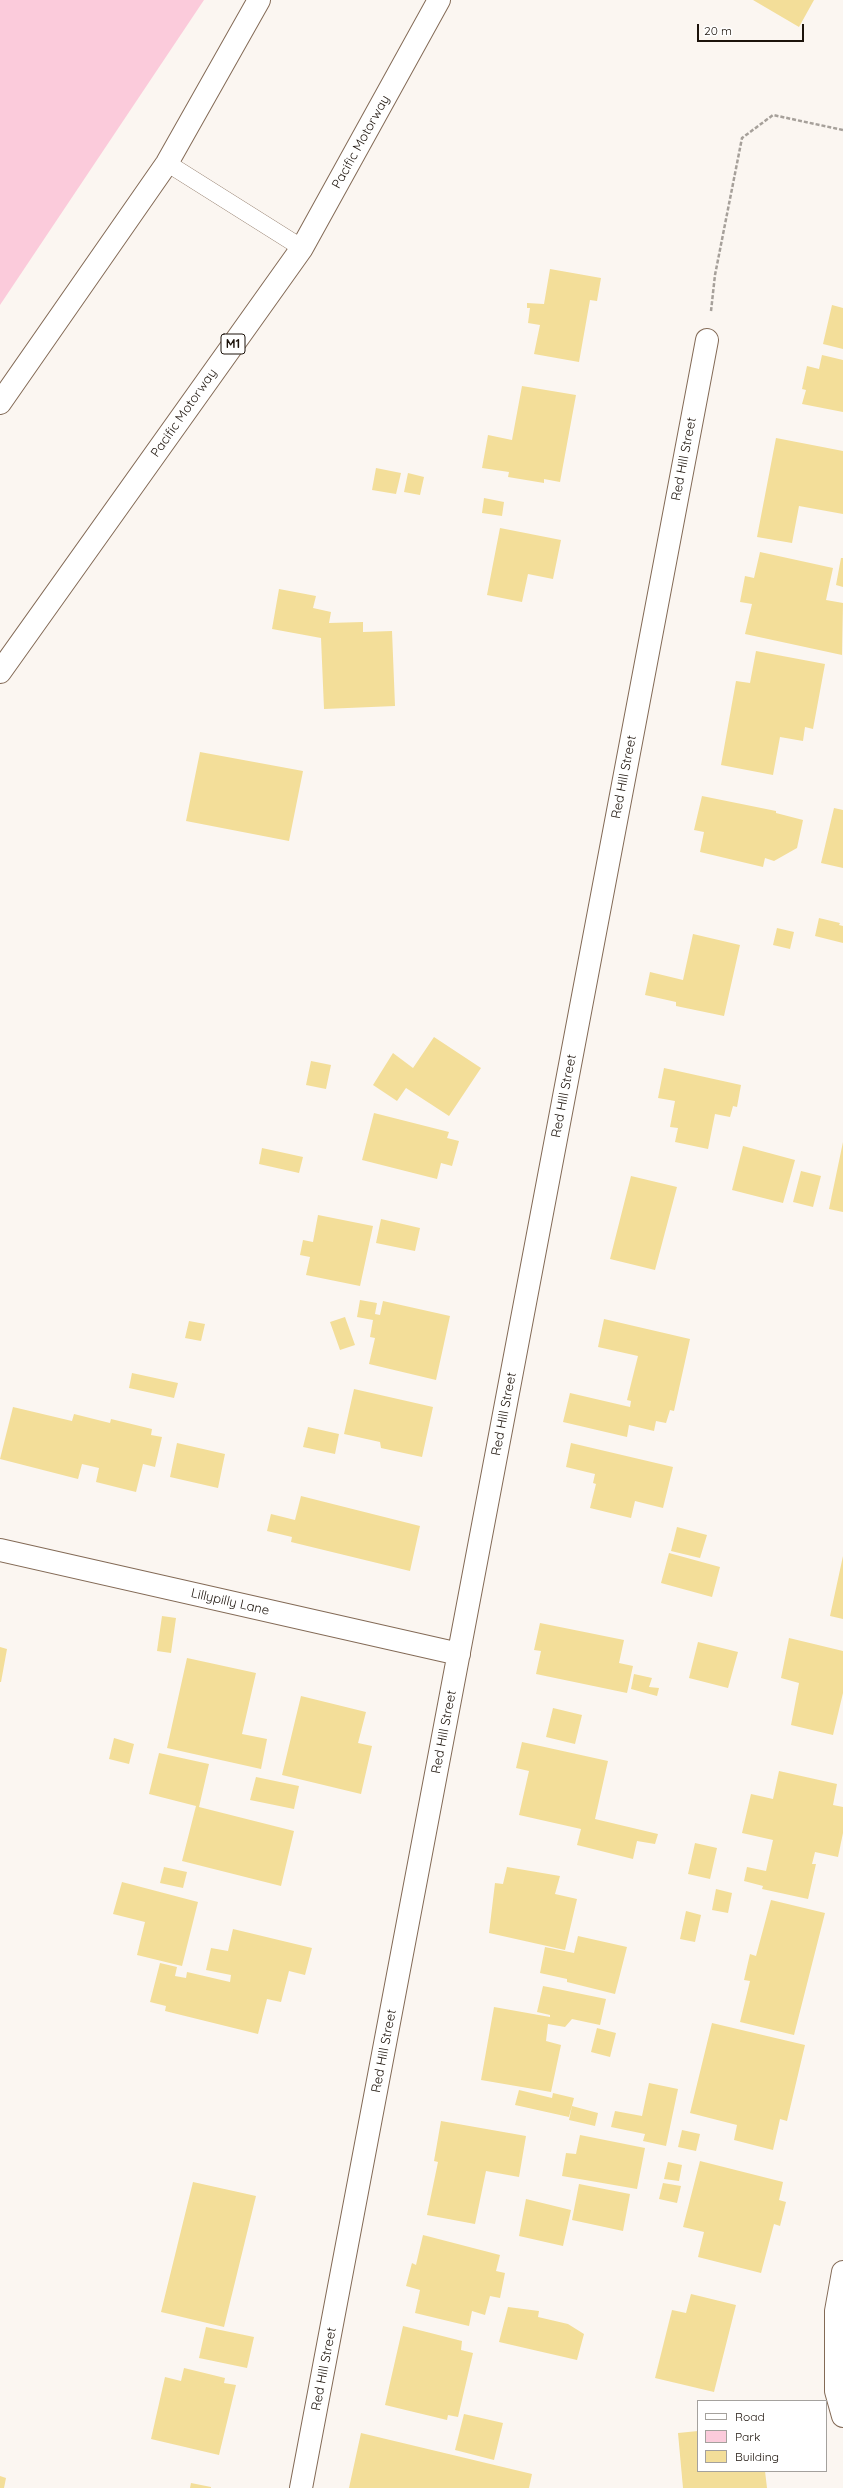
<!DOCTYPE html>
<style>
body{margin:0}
#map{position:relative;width:843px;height:2488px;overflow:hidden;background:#fbf6f1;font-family:Quicksand,sans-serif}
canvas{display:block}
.legend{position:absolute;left:697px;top:2400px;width:130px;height:72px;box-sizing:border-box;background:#fff;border:1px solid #a4a19d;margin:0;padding:5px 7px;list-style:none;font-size:12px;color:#1c130b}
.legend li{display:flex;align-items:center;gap:8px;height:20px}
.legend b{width:20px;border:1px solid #a4a19d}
.scale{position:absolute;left:697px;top:24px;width:107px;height:18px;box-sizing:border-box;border:2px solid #1c130b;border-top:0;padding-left:5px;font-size:12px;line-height:14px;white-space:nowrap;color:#1c130b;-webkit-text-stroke:3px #fff;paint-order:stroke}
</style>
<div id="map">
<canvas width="843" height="2488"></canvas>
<ul class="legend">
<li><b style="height:5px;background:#fff"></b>Road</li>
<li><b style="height:11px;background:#fbcbdb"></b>Park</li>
<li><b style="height:11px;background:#f3de99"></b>Building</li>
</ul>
<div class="scale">20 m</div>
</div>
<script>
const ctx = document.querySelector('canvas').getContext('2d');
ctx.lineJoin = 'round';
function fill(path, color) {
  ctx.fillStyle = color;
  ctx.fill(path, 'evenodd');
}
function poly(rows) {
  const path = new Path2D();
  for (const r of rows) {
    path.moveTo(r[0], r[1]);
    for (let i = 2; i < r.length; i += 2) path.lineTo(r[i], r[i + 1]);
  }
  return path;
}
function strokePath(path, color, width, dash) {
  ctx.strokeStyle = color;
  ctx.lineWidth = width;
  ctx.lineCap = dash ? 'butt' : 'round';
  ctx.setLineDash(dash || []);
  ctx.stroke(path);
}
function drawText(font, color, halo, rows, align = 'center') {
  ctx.font = font + ' Quicksand,sans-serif';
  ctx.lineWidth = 3;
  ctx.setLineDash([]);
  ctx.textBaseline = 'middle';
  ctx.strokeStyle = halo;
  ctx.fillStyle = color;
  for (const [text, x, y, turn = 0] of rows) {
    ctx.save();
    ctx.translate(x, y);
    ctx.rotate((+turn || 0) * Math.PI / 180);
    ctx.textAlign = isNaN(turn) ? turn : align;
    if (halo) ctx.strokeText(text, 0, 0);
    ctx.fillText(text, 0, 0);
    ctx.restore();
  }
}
fill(poly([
 [0,0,204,0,0,305]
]), '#fbcbdb');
fill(poly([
 [753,0,814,0,799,27],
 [550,269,601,278,597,301,590,300,579,362,534,354,540,325,528,323,530,308,527,308,527,303,544,304],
 [832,305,843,308,843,349,823,344],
 [822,355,843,360,843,412,802,404,806,390,802,389,807,366,819,369],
 [522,386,576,395,560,482,544,479,544,483,508,477,509,472,482,468,488,435,512,440],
 [776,438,843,451,843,514,799,506,792,543,757,537],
 [376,468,401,473,396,494,372,490],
 [408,473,424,477,420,495,404,492],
 [484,498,504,502,502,516,482,513],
 [500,528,561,540,553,579,528,574,522,602,487,595],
 [760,552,833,568,826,600,843,603,842,655,745,634,752,604,740,602,745,576,754,578],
 [841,558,843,558,843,587,836,585],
 [279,589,316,596,313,608,331,612,329,623,363,622,363,632,392,631,395,706,324,709,321,638,272,629],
 [756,651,825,664,813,729,805,727,803,741,780,737,773,775,721,765,736,681,750,683],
 [200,752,303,771,289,841,186,821],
 [702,796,776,811,776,813,803,820,797,848,774,861,765,858,763,867,700,852,704,832,694,830],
 [834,808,843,810,843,868,821,863],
 [819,918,840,923,839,925,843,926,843,943,815,936],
 [777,928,794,932,790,949,773,945],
 [693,934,740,945,724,1016,676,1006,676,1002,645,995,650,972,683,980],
 [434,1037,481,1068,449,1116,406,1088,397,1101,373,1085,393,1053,413,1068],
 [311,1061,331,1065,326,1089,306,1085],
 [664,1068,741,1085,737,1107,733,1106,730,1117,715,1114,708,1149,675,1142,678,1128,670,1127,675,1101,658,1098],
 [374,1113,449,1132,447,1138,459,1141,452,1166,441,1163,437,1179,362,1160],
 [843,1142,843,1212,829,1209],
 [743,1146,795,1160,783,1203,732,1190],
 [262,1148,303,1157,299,1173,259,1164],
 [801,1171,821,1176,813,1207,793,1202],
 [631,1176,677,1187,655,1270,610,1259],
 [318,1215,373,1226,360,1286,306,1275,310,1257,300,1255,303,1240,313,1242],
 [381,1219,420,1228,415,1251,376,1243],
 [360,1300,377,1303,375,1314,380,1315,383,1301,450,1316,436,1380,369,1364,375,1338,370,1337,373,1320,357,1317],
 [345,1317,355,1345,340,1350,330,1322],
 [604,1319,690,1339,674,1411,670,1410,666,1423,656,1421,654,1431,629,1425,627,1437,563,1422,570,1393,630,1407,631,1401,627,1400,638,1356,598,1347],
 [189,1321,205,1324,201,1341,185,1338],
 [132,1373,178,1383,174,1398,129,1388],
 [354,1389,433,1407,422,1457,381,1448,380,1442,344,1434],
 [13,1407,72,1421,74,1414,110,1423,111,1419,152,1429,151,1435,162,1437,155,1467,143,1464,136,1492,96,1482,99,1468,82,1464,78,1479,0,1459],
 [308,1427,339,1434,335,1454,303,1447],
 [177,1443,225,1454,218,1488,170,1477],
 [571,1443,673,1467,663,1508,635,1501,631,1518,590,1508,596,1484,593,1483,595,1474,566,1467],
 [301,1496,420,1526,410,1571,291,1542,292,1537,267,1531,271,1514,295,1520],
 [677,1527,707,1535,700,1558,671,1551],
 [669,1553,720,1567,712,1597,661,1583],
 [843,1556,843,1619,830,1616],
 [162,1616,176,1618,171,1653,157,1651],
 [540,1623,624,1640,619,1663,633,1666,627,1693,536,1674,541,1651,534,1650],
 [789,1638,843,1651,843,1693,833,1735,791,1725,799,1683,781,1678],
 [698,1642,738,1652,728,1688,689,1678],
 [0,1647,7,1649,1,1682,0,1682],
 [187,1658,256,1673,242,1734,267,1739,261,1769,167,1748],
 [634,1674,652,1678,649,1687,659,1688,657,1696,631,1689],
 [301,1696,366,1712,358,1743,372,1746,361,1794,282,1775],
 [553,1708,582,1715,575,1744,546,1737],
 [114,1738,134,1744,129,1764,109,1759],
 [522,1742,608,1761,595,1819,658,1834,655,1844,637,1841,633,1859,577,1845,581,1829,519,1815,529,1771,516,1768],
 [159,1753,209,1764,199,1807,294,1831,281,1886,182,1861,196,1806,149,1794],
 [779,1771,837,1784,833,1805,843,1807,843,1833,838,1857,815,1852,812,1864,816,1864,808,1899,762,1889,763,1886,744,1881,747,1867,766,1871,773,1840,742,1833,751,1794,773,1799],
 [256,1777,299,1786,294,1809,250,1800],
 [695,1843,717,1848,710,1879,688,1874],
 [164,1867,187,1872,183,1888,160,1883],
 [507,1867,560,1876,555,1894,577,1899,565,1950,489,1933,495,1883,503,1884],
 [122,1882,198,1902,182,1966,137,1955,145,1922,113,1914],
 [716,1889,732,1893,728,1913,712,1910],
 [771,1900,825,1913,794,2035,740,2022,750,1981,744,1980,750,1954,756,1956],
 [686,1911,701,1915,695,1942,680,1939],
 [233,1929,312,1948,305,1975,289,1971,281,2002,267,1999,258,2034,165,2011,166,2006,150,2002,160,1963,177,1967,175,1976,186,1978,187,1972,230,1982,231,1975,206,1970,211,1948,228,1951],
 [578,1936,627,1947,615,1994,567,1982,567,1979,540,1973,545,1947,574,1953],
 [543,1986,606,1999,600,2025,572,2019,565,2027,548,2024,546,2041,561,2045,551,2092,481,2080,494,2007,550,2017,550,2015,537,2012],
 [712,2023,805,2045,787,2121,780,2119,773,2150,734,2140,737,2125,690,2113],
 [597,2028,616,2033,610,2057,591,2052],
 [649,2083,678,2089,666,2146,643,2141,645,2134,611,2127,615,2111,642,2116],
 [519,2090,552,2098,553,2093,574,2098,569,2117,515,2105],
 [572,2106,598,2113,595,2126,569,2120],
 [441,2121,526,2136,519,2177,486,2171,475,2224,427,2215,438,2162,434,2161],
 [682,2130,700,2134,696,2151,678,2147],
 [580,2135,645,2148,637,2189,562,2176,566,2153,576,2154],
 [700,2161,783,2182,779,2200,786,2202,780,2226,774,2224,761,2273,698,2257,704,2232,683,2227],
 [668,2162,682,2165,679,2181,664,2179],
 [193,2182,256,2196,224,2327,161,2312],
 [663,2183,681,2186,677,2203,659,2199],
 [579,2184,630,2194,623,2231,572,2220],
 [526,2199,571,2210,563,2246,519,2236],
 [423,2235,500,2255,496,2271,505,2273,500,2298,490,2296,485,2315,472,2311,469,2326,415,2313,420,2290,406,2286,412,2263,416,2265],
 [691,2294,736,2305,714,2392,655,2378,672,2310,686,2313],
 [508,2307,539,2311,538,2317,568,2324,584,2334,577,2360,499,2342],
 [403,2326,462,2341,461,2350,473,2353,458,2417,448,2415,447,2420,385,2405],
 [206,2327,254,2337,247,2368,199,2358],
 [184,2368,225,2378,224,2383,236,2385,219,2455,151,2439,165,2377,181,2381],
 [464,2414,503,2423,494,2460,455,2450],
 [698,2431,698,2471,765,2471,767,2488,683,2488,678,2433],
 [361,2433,532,2474,529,2488,349,2488],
 [0,2476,6,2478,4,2488,0,2488],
 [191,2483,211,2487,211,2488,190,2488]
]), '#f3de99');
const lane = poly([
 [167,163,302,248]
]);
const street = poly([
 [0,1550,459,1654],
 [843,2272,836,2311,836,2391,843,2416],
 [301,2488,707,340]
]);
const highway = poly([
 [0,403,167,163,259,0],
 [0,672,302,248,439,0]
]);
strokePath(lane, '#836a56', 18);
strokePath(street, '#836a56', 24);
strokePath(highway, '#836a56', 24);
strokePath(poly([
 [711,311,715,275,742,138,773,115,843,130]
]), '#a6a09a', 2.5, [4, 2]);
strokePath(lane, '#fff', 17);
strokePath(street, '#fff', 22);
strokePath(highway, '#fff', 22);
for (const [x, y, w] of [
 [233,344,24]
]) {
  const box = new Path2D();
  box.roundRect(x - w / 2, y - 10, w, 20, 3);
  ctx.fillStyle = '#fff';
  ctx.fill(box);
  strokePath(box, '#1c130b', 1);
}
drawText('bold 12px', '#1c130b', null, [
 ["M1",233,344]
]);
drawText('13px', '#1c130b', '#fff', [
 ["Pacific Motorway",361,142,-61],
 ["Pacific Motorway",184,413,-55],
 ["Red Hill Street",684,459,-79],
 ["Red Hill Street",624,777,-79],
 ["Red Hill Street",564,1096,-79],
 ["Red Hill Street",504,1414,-79],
 ["Lillypilly Lane",230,1602,13],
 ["Red Hill Street",444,1732,-79],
 ["Red Hill Street",384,2051,-79],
 ["Red Hill Street",324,2369,-79]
]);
</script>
